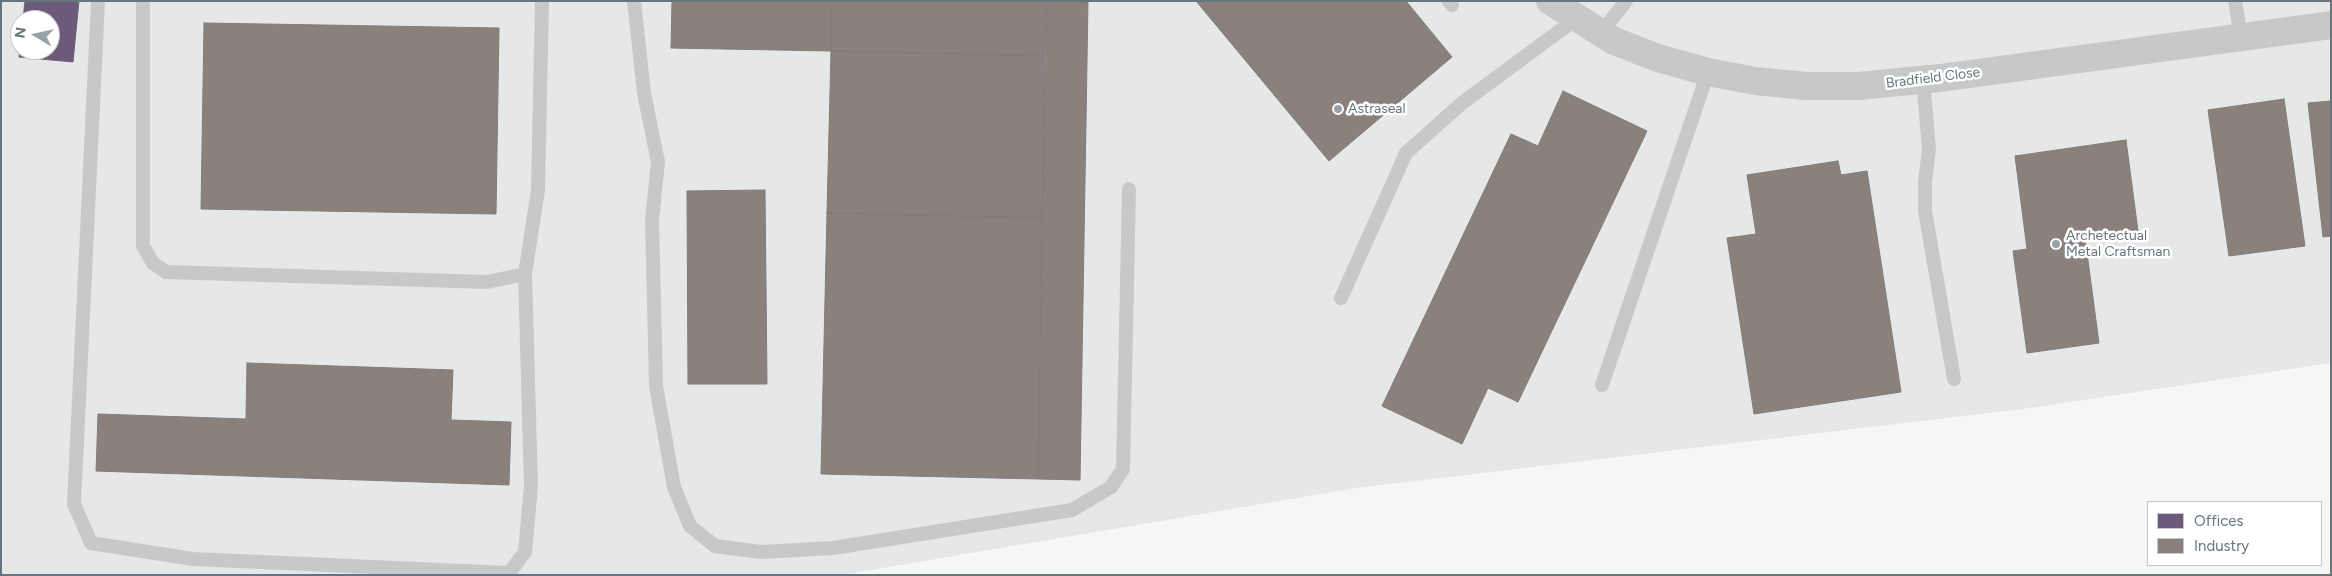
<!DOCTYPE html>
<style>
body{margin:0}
#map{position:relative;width:2332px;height:576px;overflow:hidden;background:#f6f6f5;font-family:Figtree,sans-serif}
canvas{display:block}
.frame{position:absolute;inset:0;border:2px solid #65767d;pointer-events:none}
.legend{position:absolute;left:2147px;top:501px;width:175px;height:65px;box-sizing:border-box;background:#fff;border:1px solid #c1c8cb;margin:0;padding:6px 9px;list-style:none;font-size:15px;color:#65767d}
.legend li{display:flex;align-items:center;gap:10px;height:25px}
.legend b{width:25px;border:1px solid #c1c8cb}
.north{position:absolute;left:10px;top:10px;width:50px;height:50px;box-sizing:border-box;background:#fff;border:1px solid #c1c8cb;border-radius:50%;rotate:279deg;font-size:14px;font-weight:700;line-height:20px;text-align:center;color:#65767d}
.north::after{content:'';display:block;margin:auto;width:18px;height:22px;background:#98a3a7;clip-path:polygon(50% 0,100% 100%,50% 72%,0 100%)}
</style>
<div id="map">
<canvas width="2332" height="576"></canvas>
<div class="frame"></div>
<ul class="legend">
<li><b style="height:14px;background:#6d597a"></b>Offices</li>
<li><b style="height:14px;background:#8a817c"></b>Industry</li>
</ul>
<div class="north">N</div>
</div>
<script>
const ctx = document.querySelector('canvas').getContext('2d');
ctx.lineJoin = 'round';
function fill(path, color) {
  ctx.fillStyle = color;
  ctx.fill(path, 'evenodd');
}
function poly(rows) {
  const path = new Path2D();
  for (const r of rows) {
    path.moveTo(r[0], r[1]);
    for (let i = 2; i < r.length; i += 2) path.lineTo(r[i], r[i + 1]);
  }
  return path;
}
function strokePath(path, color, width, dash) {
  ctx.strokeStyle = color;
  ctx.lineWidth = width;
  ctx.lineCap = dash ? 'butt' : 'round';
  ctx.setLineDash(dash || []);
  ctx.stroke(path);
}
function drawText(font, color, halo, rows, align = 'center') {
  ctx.font = font + ' Figtree,sans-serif';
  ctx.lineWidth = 5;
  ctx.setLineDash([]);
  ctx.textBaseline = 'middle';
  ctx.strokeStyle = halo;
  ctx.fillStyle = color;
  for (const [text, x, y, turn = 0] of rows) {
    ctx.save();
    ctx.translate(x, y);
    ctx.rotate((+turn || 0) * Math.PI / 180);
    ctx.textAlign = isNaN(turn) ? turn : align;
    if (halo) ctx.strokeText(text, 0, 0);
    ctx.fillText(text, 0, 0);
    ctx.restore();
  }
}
fill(poly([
 [1,1,2331,1,2331,363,2023,409,1356,488,841,575,1,575],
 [20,20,50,20,50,50,20,50]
]), '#e6e7e7');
const offices = poly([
 [25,1,79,1,73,62,19,57,20,48,20,50,50,50,50,20,23,20,25,1]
]);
fill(offices, '#6d597a');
strokePath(offices, '#6b627b', 1);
const industry = poly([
 [672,1,832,1,831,51,671,48,672,1],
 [832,1,1046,1,1046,56,831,51,832,1],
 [1046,1,1088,2,1080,480,1038,479,1046,1],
 [1196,1,1406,1,1452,57,1329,161,1196,1],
 [204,23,499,28,496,214,201,209,204,23],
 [831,51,1046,56,1042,218,827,213,831,51],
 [1563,91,1647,131,1518,402,1488,388,1462,444,1382,406,1511,134,1538,146,1563,91],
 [2284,99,2305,246,2229,256,2208,110,2284,99],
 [2331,101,2331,236,2323,237,2308,103,2331,101],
 [2126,140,2138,231,2085,238,2099,343,2027,353,2013,251,2027,249,2015,156,2126,140],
 [1838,161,1841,175,1867,171,1901,392,1754,414,1727,238,1756,234,1747,175,1838,161],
 [765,190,767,384,688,384,687,191,765,190],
 [827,213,1042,218,1038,479,821,474,827,213],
 [247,363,453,370,451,420,511,422,509,485,96,471,98,414,246,419,247,363]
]);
fill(industry, '#8a817c');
strokePath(industry, '#7f7e7c', 1);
strokePath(poly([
 [98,1,74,504,91,543,193,559,509,573,525,552,531,486,525,274,538,190,542,1],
 [143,1,143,246,153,263,166,272,487,282,525,274],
 [634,1,644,93,658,162,652,220,656,386,674,487,690,526,715,546,761,552,833,548,1072,510,1111,487,1123,469,1129,189],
 [1449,1,1452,5],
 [2235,1,2241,37],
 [1601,33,1626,1],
 [1923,79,1929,149,1925,182,1925,211,1954,379],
 [1341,298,1406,153,1462,103,1576,19],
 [1602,385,1708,72]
]), '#c7c9c9', 14);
strokePath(poly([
 [1550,1,1614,41,1658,58,1708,72,1755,81,1806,86,1859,86,1940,78,2331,25]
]), '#c7c9c9', 28);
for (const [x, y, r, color] of [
 [1338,109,5,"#98a3a7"],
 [2056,244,5,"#98a3a7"]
]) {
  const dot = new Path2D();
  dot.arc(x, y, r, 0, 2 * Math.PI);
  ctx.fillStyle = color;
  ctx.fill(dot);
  strokePath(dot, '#fff', 2);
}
drawText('14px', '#65767d', '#fff', [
 ["Bradfield Close",1933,78,-7]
]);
drawText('14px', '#65767d', '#fff', [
 ["Astraseal",1348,109],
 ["Archetectual",2066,236],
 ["Metal Craftsman",2066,252]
], 'left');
</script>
